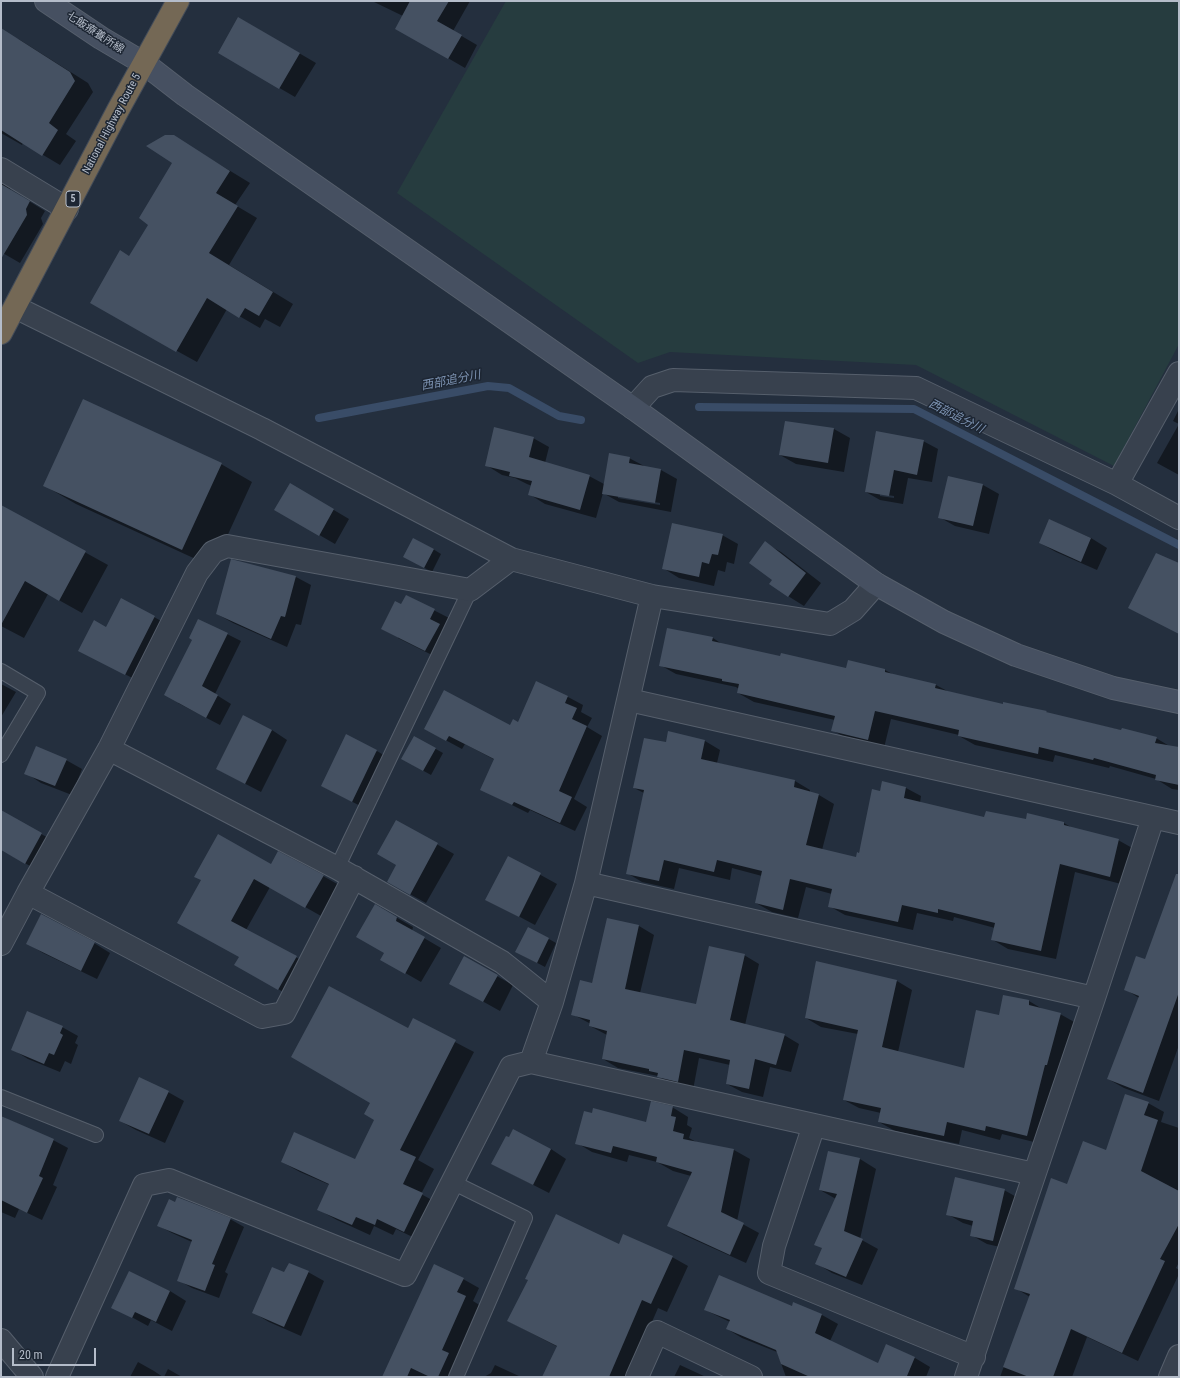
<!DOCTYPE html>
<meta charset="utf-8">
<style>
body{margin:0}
#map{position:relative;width:1180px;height:1378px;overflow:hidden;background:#242f3e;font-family:"Roboto Condensed",sans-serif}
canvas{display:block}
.frame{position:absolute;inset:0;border:2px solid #b4bcc9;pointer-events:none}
.scale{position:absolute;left:12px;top:1348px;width:84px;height:18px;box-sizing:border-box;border:2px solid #b4bcc9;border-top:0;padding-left:5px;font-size:12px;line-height:14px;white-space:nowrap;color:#b4bcc9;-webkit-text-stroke:3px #1d2633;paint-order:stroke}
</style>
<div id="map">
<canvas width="1180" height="1378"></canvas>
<div class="frame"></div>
<div class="scale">20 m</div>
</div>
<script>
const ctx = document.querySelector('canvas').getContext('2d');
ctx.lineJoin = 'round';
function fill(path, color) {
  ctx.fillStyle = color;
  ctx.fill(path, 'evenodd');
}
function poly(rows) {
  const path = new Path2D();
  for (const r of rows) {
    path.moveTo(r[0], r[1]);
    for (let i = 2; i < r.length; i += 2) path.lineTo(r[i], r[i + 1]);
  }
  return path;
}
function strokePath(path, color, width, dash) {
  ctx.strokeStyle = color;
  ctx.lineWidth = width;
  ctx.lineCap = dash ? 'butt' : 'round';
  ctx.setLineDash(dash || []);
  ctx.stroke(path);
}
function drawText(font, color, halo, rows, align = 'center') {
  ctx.font = font + ' "Roboto Condensed","Noto Sans JP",sans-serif';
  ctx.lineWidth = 3;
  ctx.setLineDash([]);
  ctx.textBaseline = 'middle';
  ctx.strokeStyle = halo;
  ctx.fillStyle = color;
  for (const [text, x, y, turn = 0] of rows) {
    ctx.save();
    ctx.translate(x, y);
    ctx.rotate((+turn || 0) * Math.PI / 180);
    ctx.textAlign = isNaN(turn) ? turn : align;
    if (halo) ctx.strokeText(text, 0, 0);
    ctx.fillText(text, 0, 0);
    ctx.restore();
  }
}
fill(poly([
 [506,1,1179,1,1179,344,1114,466,916,365,670,352,638,363,397,193]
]), '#263c3f');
fill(poly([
 [372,1,470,1,453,31,477,45,465,68,396,28,403,16],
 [239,18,316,63,295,97,219,53],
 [1,31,20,40,88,83,93,92,66,134,76,141,60,165,23,143,22,145,1,133],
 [173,136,250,183,235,205,257,218,229,265,293,304,280,327,265,319,260,328,227,309,197,362,112,315,130,257,150,224,174,162],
 [1,181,6,183,11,190,45,211,41,218,43,224,20,263,1,252],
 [1179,409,1179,424,1173,421],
 [1179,424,1179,475,1157,463],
 [834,429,850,438,844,472,796,464,780,455],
 [533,438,549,447,545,463,589,476,604,484,629,458,646,467,661,470,677,479,671,512,619,502,603,493,596,518,545,504,529,494,532,486,527,484,515,478,502,475,486,465],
 [618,496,660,503,660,505,618,498],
 [923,441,938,449,932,482,908,478,903,504,880,500,866,492],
 [880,494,894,496,894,498,880,496],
 [221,464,252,482,213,567,76,504,45,486],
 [290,484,349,519,335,544,276,510],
 [983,485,999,494,989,534,955,526,939,517],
 [1,506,108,565,82,613,48,594,24,638,1,626],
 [1050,520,1091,538,1107,548,1097,570,1056,552,1040,543],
 [722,535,738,544,734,564,727,562,725,572,718,570,714,586,679,578,663,568],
 [765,543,781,552,821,583,804,606,788,596,773,580],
 [433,549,441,554,432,572,412,561],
 [296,577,311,585,301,625,296,624,287,647,233,623,217,614],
 [406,596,451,619,442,660,398,638,401,605],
 [154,617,170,626,142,683,80,651,106,628],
 [227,634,241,641,215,694,231,704,220,725,178,703],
 [713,638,722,644,781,657,847,669,849,661,885,670,894,675,936,685,949,692,1004,705,1004,703,1046,712,1049,714,1156,738,1171,747,1179,748,1179,790,1172,789,1156,779,1110,766,1109,768,1055,755,1053,762,975,745,959,736,959,735,891,719,884,748,848,739,832,730,835,720,754,702,738,693,739,689,736,687,676,674,660,665],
 [537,683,568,697,583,705,581,712,592,718,587,727,602,736,574,799,587,807,575,831,530,810,528,813,482,790,495,760,465,744,462,749,425,729,510,727,519,723],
 [1,684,16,692,1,717],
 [272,730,287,740,261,792,217,769],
 [669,732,705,741,720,750,717,763,795,781,810,790,810,793,819,795,834,804,822,850,857,858,883,783,906,788,921,796,920,803,985,818,1027,820,1028,814,1064,823,1074,829,1118,840,1134,849,1125,885,1075,872,1056,959,1008,949,993,940,995,928,954,917,953,921,917,913,913,930,845,915,829,906,832,894,806,887,798,918,772,912,756,903,762,876,732,868,730,880,679,868,674,889,642,882,627,873,644,793,634,788,667,743],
 [414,737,443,753,431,775,402,759],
 [377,751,392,760,368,810,322,786],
 [66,760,82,769,72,795,41,783,26,773],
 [1,811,57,843,41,872,1,850],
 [396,821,454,854,426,903,388,882,397,864],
 [508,857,557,884,535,925,503,908],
 [271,865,323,876,339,885,321,916,270,887,246,930,312,966,294,998,251,974,240,957,202,880],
 [1179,873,1179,1045,1159,1101,1124,1088,1108,1079,1139,998,1125,989,1146,961,1172,905],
 [375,905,413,927,412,931,441,948,421,982,381,959,385,952],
 [608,919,639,926,654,935,640,993,696,1005,744,955,759,964,745,1025,784,1035,799,1044,791,1072,770,1067,763,1097,742,1092,727,1084,730,1065,699,1058,693,1090,673,1085,658,1076,618,1068,603,1059,607,1035,590,1026,591,1024,572,1014,592,984],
 [549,939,556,943,545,967,524,956],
 [94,943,110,953,97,979,43,953,28,944],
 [464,958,513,985,500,1011,466,992],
 [897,981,912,990,898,1052,964,1069,1000,1016,1004,996,1029,1001,1044,1010,1060,1014,1076,1023,1042,1144,1002,1134,1000,1140,962,1130,959,1144,895,1131,879,1122,881,1113,859,1108,844,1100,858,1034,821,1027,806,1018],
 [413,1020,474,1052,418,1160,434,1169,421,1194,441,1205,423,1242,396,1229,393,1235,374,1226,370,1235,337,1220,319,1210,330,1185,300,1172,282,1162,355,1160,375,1120,408,1029],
 [62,1027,78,1036,75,1043,78,1045,71,1064,65,1061,60,1072,28,1059,12,1049],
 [168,1092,184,1101,165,1143,136,1130,120,1121],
 [1148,1103,1164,1112,1161,1122,1179,1128,1179,1262,1176,1268,1179,1270,1179,1274,1138,1361,1087,1337,1072,1377,1000,1377,1030,1297,1015,1288,1068,1186,1106,1151],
 [672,1107,688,1117,687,1125,692,1128,689,1138,698,1143,734,1150,750,1159,737,1221,759,1233,746,1263,684,1235,669,1226,691,1176,673,1171,657,1162,629,1155,627,1162,592,1152,577,1143,646,1123],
 [1,1116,53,1140,68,1148,53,1185,57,1187,42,1220,19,1209,15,1218,1,1212],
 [551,1149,566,1159,549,1193,508,1172],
 [860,1159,876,1169,860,1239,878,1249,862,1285,832,1273,816,1263,823,1249,836,1199,820,1190],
 [1004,1190,1020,1199,1009,1249,987,1244,971,1235,973,1226,963,1223,947,1214],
 [230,1219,244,1227,225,1272,228,1274,219,1298,192,1288,178,1280,192,1242,172,1233,159,1226],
 [619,1245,672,1257,688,1266,667,1312,658,1308,628,1377,548,1377,558,1347,508,1321],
 [129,1272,170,1291,186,1301,172,1331,151,1320,148,1326,113,1307],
 [308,1272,324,1281,301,1336,269,1322,254,1313,285,1274],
 [463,1279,479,1288,473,1301,481,1306,457,1377,383,1377],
 [794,1303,822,1315,838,1324,830,1341,879,1364,915,1358,930,1367,926,1377,786,1377,777,1352,742,1338,727,1329,730,1322,705,1310,792,1307],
 [138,1362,154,1371,163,1377,130,1377],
 [495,1365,521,1377,484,1377,491,1373],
 [680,1365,706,1377,674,1377],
 [168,1369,182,1377,164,1377]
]), '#0007');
strokePath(poly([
 [699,407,914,409,1179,545],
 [319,418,488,386,509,388,559,416,581,420]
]), '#394c67', 8);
fill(poly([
 [410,1,449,1,437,21,462,35,448,59,395,29],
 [238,17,300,53,279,89,218,53],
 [1,28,70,72,75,81,49,123,58,130,42,156,1,130],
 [165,135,174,135,230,171,216,193,238,206,209,253,273,292,259,316,245,308,239,318,207,298,176,352,90,303,120,250,129,256,148,225,139,218,172,163,146,146],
 [1,184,30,201,26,209,27,215,1,259],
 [83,399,222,463,182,550,43,486],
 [785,421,834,428,828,463,779,455],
 [494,427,534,437,529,457,590,475,580,510,528,495,532,481,509,476,510,472,485,466],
 [876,431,924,440,917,475,894,470,889,496,865,492],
 [609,453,630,457,629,463,661,469,655,503,602,494],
 [948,476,983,484,973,526,938,518],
 [290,483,334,509,319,536,274,510],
 [1,505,86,551,59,601,25,581,1,625],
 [1049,519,1091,538,1081,562,1039,543],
 [672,523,723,534,718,555,712,554,709,564,702,562,699,577,662,569],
 [413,538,434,549,424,568,403,557],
 [765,541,806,573,788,597,769,584,772,580,749,563],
 [1156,553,1179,563,1179,634,1128,608],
 [231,559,296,576,285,617,281,616,271,639,216,614],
 [406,595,435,609,430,619,440,624,425,651,381,629,395,601,401,604],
 [121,598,155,616,125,675,78,651,94,620,106,627],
 [198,619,228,633,202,686,218,695,206,718,164,695,192,640,189,638],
 [667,628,713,637,712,641,780,656,781,653,846,668,848,660,885,669,885,672,936,684,935,688,1003,704,1003,702,1047,711,1046,712,1121,730,1122,728,1157,737,1155,743,1179,747,1179,785,1155,780,1156,775,1094,758,1093,760,1039,747,1038,754,958,736,959,730,875,711,868,740,831,731,835,716,737,693,739,684,722,681,722,679,659,666],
 [536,681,568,696,565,703,577,708,572,719,587,726,559,791,572,797,560,823,514,802,512,805,480,790,494,759,449,736,446,741,424,729,444,690,510,725,513,719,518,722],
 [243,715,272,730,245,784,216,769],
 [668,731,705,740,701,759,795,780,794,787,819,794,806,845,856,857,857,852,859,853,872,789,880,791,882,781,906,787,904,798,984,817,986,811,1026,819,1027,813,1064,822,1064,825,1119,839,1110,877,1060,864,1041,951,991,940,995,923,938,909,938,913,902,905,898,922,828,907,832,889,790,879,783,910,755,903,762,871,717,860,714,872,664,860,659,881,626,874,644,790,633,788,644,738,666,742],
 [346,734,377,750,352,802,321,786],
 [414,736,436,748,423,771,401,759],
 [36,746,67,759,55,786,24,774],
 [1,810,42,833,25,864,1,850],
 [396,820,438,843,410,895,387,882,396,865,377,854],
 [218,834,271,864,278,851,324,875,305,908,254,879,231,921,297,956,278,990,234,965,239,957,177,923,201,880,194,877],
 [508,856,541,873,519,917,485,900],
 [1176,874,1179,874,1179,992,1143,1093,1107,1079,1139,996,1124,990,1136,956,1145,959],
 [375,904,397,917,396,921,425,937,405,974,380,960,384,953,356,937],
 [41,914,95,942,81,971,26,944],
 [607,918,639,925,625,989,696,1004,709,946,745,954,730,1020,785,1034,776,1065,755,1059,749,1089,726,1084,730,1060,684,1050,678,1082,657,1077,658,1073,649,1071,649,1069,602,1059,607,1031,589,1026,590,1020,571,1015,580,980,592,983],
 [528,927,549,938,537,963,515,952],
 [464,956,498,975,483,1002,449,984],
 [816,961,897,980,882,1047,964,1068,976,1010,999,1015,1003,995,1029,1000,1029,1005,1061,1013,1047,1065,1045,1065,1027,1136,986,1126,985,1131,947,1122,944,1136,878,1122,881,1108,843,1100,858,1030,805,1018],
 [329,986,408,1028,413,1018,456,1040,400,1150,416,1157,403,1184,423,1193,404,1232,377,1219,375,1225,356,1217,352,1225,317,1210,329,1184,281,1162,294,1132,355,1159,374,1120,364,1114,370,1103,291,1057],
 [27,1011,63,1026,60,1033,63,1035,54,1055,49,1053,44,1064,11,1050],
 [139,1077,169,1091,149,1134,119,1121],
 [1125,1094,1149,1102,1144,1115,1158,1120,1141,1171,1179,1191,1179,1224,1160,1259,1165,1261,1122,1353,1071,1329,1053,1377,1029,1377,1003,1367,1030,1294,1014,1289,1051,1178,1067,1184,1083,1141,1106,1150],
 [651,1101,673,1106,671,1116,676,1117,673,1131,684,1134,683,1139,734,1149,721,1212,744,1223,730,1255,667,1226,692,1172,656,1162,657,1157,613,1146,611,1153,575,1144,584,1111,592,1113,593,1108,646,1122],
 [1,1116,54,1139,39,1176,43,1178,27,1213,1,1200],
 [513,1129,551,1149,533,1185,491,1164,506,1136,509,1137],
 [828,1151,860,1158,844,1231,863,1239,846,1277,815,1264,822,1248,814,1245,837,1194,819,1190],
 [955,1177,1005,1189,993,1241,970,1236,973,1221,946,1215],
 [177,1197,231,1218,212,1264,215,1265,205,1291,177,1281,192,1240,157,1226,169,1199,175,1202],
 [556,1214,619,1244,623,1234,673,1256,651,1304,642,1300,609,1377,542,1377,557,1346,507,1321,528,1280,525,1279],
 [289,1263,309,1271,284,1327,252,1313,272,1267,284,1272],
 [434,1264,464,1278,457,1292,466,1296,442,1350,449,1353,438,1377,430,1377,411,1368,407,1377,382,1377],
 [129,1271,170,1291,156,1322,135,1312,132,1318,111,1308],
 [719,1275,792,1306,793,1302,822,1314,815,1333,878,1363,886,1344,915,1357,907,1376,909,1377,810,1377,781,1364,776,1350,726,1329,730,1320,704,1310]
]), '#455162');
const lane = poly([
 [1,671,38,693,1,755],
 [337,868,470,590],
 [1,1097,96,1135],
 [452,1182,525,1218,456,1377]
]);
const street = poly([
 [1,169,67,209],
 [15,307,262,429,511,559,652,596,830,624,853,610,876,584],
 [1179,373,1117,484,1179,518],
 [633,408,652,387,673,380,916,388,1117,484],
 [629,700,1179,823],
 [109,749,337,868,502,962,552,1002],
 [586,883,1094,998],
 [28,893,262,1017,284,1013,354,877],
 [1,944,28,893,109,749,197,573,213,552,227,546,470,590,511,559],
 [531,1062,1034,1174],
 [814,1125,774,1246,769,1273,974,1357],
 [1,1340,32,1377],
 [57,1377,144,1185,169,1180,405,1275,511,1067,531,1062,552,1002,586,883,652,596],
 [637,1377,657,1332,751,1377],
 [966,1377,1094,998,1153,818],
 [1170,1377,1179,1356]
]);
const secondary = poly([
 [46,1,101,38,145,64,185,95,633,408,876,584,944,622,1016,655,1113,688,1179,702]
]);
const highway = poly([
 [1,333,118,110,178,1]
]);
strokePath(lane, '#565f6c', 16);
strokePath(street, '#565f6c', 24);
strokePath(secondary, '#565f6c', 24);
strokePath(highway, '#434c59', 24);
strokePath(lane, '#38414e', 14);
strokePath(street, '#38414e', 22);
strokePath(secondary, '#465061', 22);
strokePath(highway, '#746855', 22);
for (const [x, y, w] of [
 [73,199,14]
]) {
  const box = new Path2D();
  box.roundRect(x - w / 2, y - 8, w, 16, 3);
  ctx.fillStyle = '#1d2633';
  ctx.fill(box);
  strokePath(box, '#b4bcc9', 1);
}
drawText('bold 10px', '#b4bcc9', null, [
 ["5",73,199]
]);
drawText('11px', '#b4bcc9', '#1d2633', [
 ["七飯療養所線",95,33,33],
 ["National Highway Route 5",112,124,-62]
]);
drawText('italic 12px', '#7c92b1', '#1d2633', [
 ["西部追分川",451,381,-11],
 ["西部追分川",956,417,27]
]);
</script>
